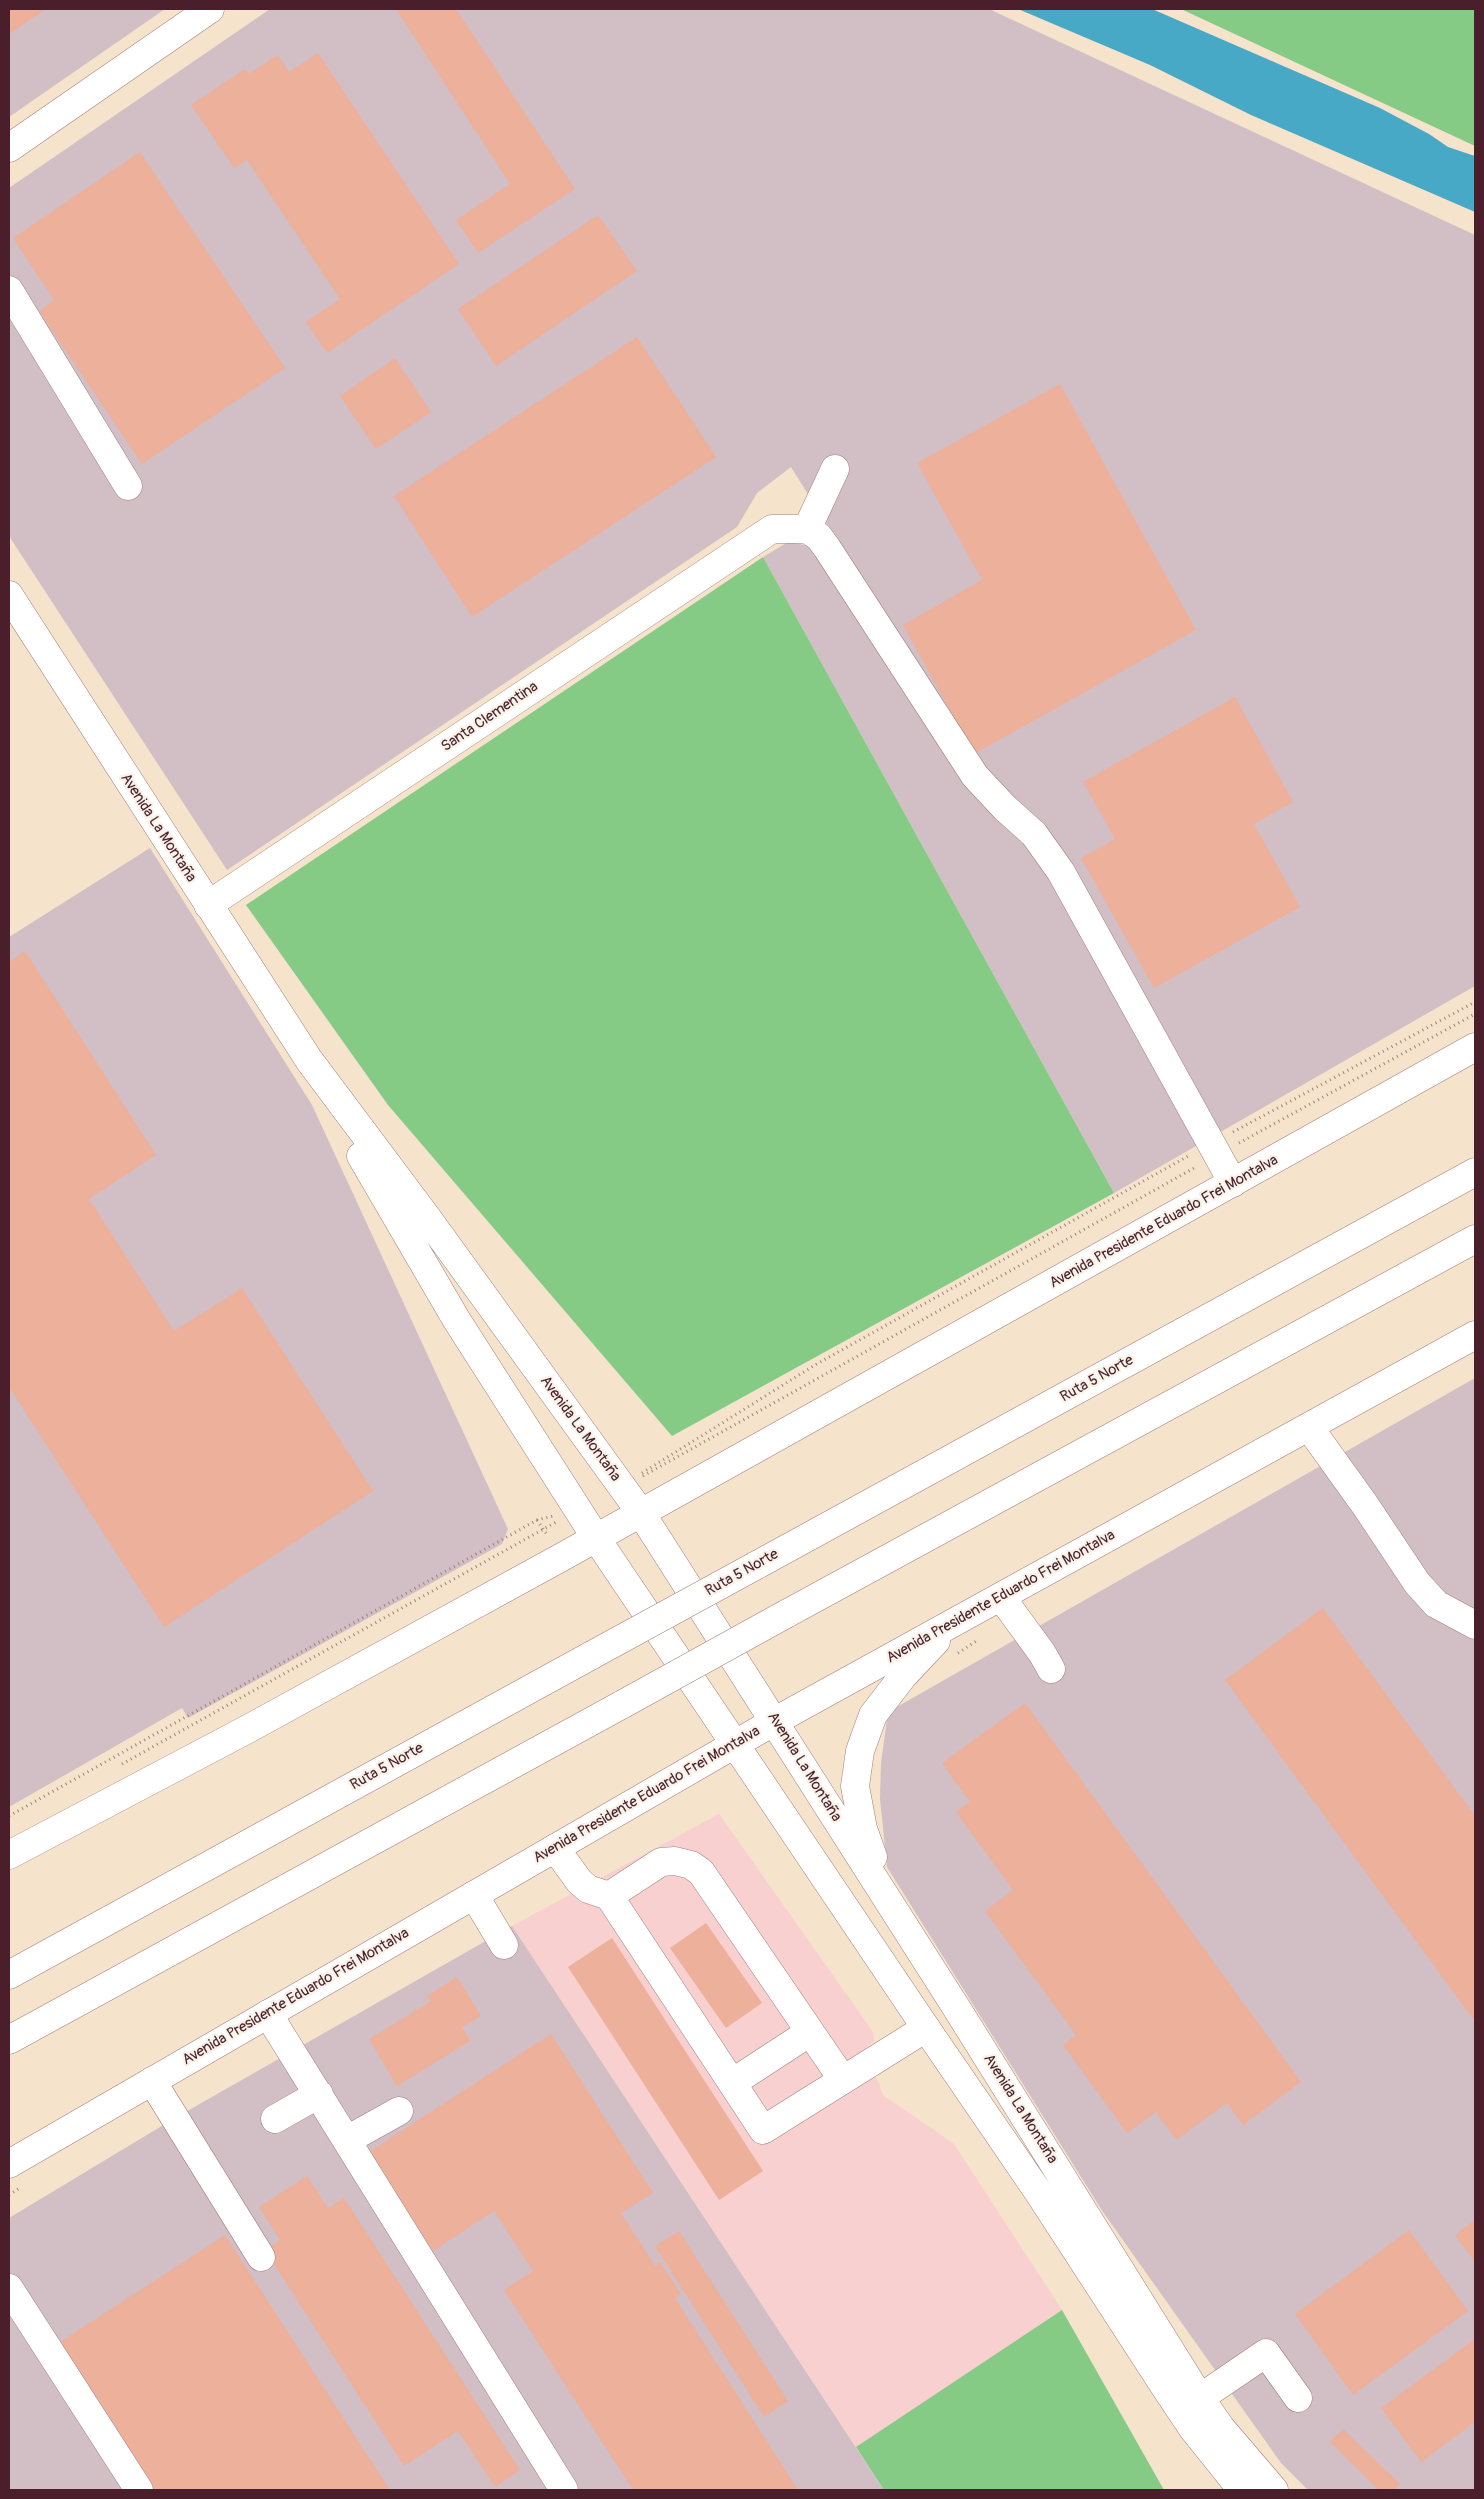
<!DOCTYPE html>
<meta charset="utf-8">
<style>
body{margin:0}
#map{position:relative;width:1484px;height:2499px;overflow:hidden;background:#f5e3cc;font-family:Pangolin,sans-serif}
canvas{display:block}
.frame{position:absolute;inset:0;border:10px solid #4a1f2b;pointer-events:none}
</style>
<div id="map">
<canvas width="1484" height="2499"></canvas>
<div class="frame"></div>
</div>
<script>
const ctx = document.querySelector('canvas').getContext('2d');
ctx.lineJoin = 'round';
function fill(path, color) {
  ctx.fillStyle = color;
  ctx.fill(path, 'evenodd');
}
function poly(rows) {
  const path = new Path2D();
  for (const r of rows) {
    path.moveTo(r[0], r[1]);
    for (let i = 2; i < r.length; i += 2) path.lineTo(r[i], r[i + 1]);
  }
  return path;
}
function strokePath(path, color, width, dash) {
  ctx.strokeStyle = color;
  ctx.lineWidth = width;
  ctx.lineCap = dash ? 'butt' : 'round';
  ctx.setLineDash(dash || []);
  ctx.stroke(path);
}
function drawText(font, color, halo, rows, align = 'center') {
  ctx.font = font + ' Pangolin,sans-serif';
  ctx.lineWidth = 4.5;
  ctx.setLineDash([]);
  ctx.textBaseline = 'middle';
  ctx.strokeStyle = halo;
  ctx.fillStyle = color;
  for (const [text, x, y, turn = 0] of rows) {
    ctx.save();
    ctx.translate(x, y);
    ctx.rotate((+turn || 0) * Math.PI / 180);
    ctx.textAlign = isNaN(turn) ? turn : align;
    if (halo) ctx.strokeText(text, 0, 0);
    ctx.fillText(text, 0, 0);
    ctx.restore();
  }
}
fill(poly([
 [719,1814,873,2032,874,2041,860,2054,879,2083,883,2095,954,2144,1062,2310,856,2447,512,1926]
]), '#f7d0cf');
fill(poly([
 [9,9,165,9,9,117],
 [270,9,989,9,1475,235,1475,986,1114,1193,763,557,788,542,805,545,829,528,791,467,757,493,737,527,227,870,9,536,9,188],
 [150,848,312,1105,508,1529,502,1544,188,1718,182,1708,9,1807,9,937],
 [1475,1378,1475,2490,1308,2490,1281,2463,1103,2212,887,1867,880,1799,881,1763,888,1712],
 [512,1926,884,2490,9,2490,9,2218,175,2118]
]), '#d2bec5');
fill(poly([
 [1181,9,1475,9,1475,146],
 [763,557,1114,1193,672,1436,388,1105,246,905],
 [1062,2310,1164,2490,884,2490,856,2447]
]), '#85ca85');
fill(poly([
 [1018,9,1152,9,1380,108,1429,134,1448,147,1475,156,1475,212,1251,115,1150,65]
]), '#48a9c7');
fill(poly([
 [9,9,46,9,9,34],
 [396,9,456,9,575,189,478,253,456,220,510,184],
 [318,53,459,264,327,353,306,322,340,299,247,160,234,168,191,105,245,69,248,74,278,55,289,72],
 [140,152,285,368,142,464,39,311,54,300,13,238],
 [598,215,637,271,496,366,458,309],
 [637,337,716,457,472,617,394,496],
 [395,358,431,412,376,449,340,396],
 [1060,384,1196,630,974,754,903,625,982,580,917,463],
 [1235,697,1293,802,1254,824,1300,907,1154,988,1081,858,1115,839,1083,782],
 [25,951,156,1155,89,1199,174,1331,242,1288,373,1491,164,1627,9,1387,9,962],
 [1323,1608,1475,1816,1475,2017,1473,2019,1225,1680],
 [1025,1703,1301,2082,1243,2125,1227,2103,1176,2140,1156,2112,1127,2133,1063,2045,1076,2035,985,1911,1013,1890,956,1812,970,1802,942,1763],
 [706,1923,762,2003,726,2028,670,1948],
 [612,1938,763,2171,719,2200,568,1967],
 [457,1977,481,2016,462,2027,470,2041,397,2086,369,2039,431,2001,427,1996],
 [551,2034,653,2193,621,2213,655,2266,660,2262,681,2294,675,2298,798,2490,633,2490,504,2290,533,2271,494,2211,433,2251,369,2152],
 [307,2176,328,2208,344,2198,520,2470,495,2487,458,2431,404,2466,265,2250,280,2240,259,2207],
 [1475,2220,1475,2262,1455,2235],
 [1409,2230,1468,2311,1353,2395,1295,2314],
 [679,2231,788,2401,764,2417,655,2246],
 [225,2235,390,2490,156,2490,60,2342],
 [1475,2339,1475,2422,1421,2462,1381,2408],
 [1343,2429,1400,2484,1394,2490,1379,2490,1330,2442]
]), '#edb09b');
const minor = poly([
 [9,148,210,9],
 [9,290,128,486],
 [807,529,835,469],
 [9,595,309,1060,428,1219,641,1513],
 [208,905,772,529,807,529,819,537,827,548,975,776,1005,808,1034,834,1061,872,1233,1183],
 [361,1156,456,1319,596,1538],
 [1309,1427,1365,1505,1417,1583,1436,1604,1475,1625],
 [1001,1597,1042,1653,1051,1669],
 [555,1848,579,1881,588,1889,609,1896,763,2130,926,2028],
 [474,1895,504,1945],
 [609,1896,661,1862,675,1861,691,1865,701,1872,843,2080],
 [268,2014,564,2490],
 [152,2081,261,2257],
 [732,2083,810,2032],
 [275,2119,319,2094],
 [347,2140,399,2111],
 [9,2288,139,2490],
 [1200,2398,1266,2353,1298,2398]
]);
const major = poly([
 [641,1513,954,2004,1200,2398,1221,2428,1274,2490],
 [596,1538,926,2028,1039,2193,1167,2390,1193,2429,1242,2490],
 [9,1855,246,1730,562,1557,1475,1047],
 [873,1857,863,1829,855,1786,860,1751,873,1715,903,1676,936,1641],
 [9,2164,775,1721,1475,1335]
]);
const highway = poly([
 [755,1566,1475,1172],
 [786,1614,1475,1239],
 [9,1975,592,1655],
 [9,2040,623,1704]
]);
strokePath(minor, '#a0817c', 29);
strokePath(major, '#a0817c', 29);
strokePath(highway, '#a0817c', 29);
strokePath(poly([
 [1233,1132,1475,1002],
 [1239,1143,1475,1014],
 [642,1473,815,1365,1190,1155],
 [643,1476,1196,1167],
 [537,1520,548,1536],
 [958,1653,978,1640],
 [122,1764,558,1521],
 [9,1816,537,1520,553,1516],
 [9,2195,21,2187]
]), '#a0817c', 3, [1, 4]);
strokePath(minor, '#fff', 28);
strokePath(major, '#fff', 28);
strokePath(highway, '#fff', 28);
const highwayBridge = poly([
 [592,1655,755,1566],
 [623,1704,786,1614]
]);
strokePath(highwayBridge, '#a0817c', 29, []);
strokePath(highwayBridge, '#fff', 28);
drawText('15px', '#4a1f2b', '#f7f3e8', [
 ["Santa Clementina",490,717,-34],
 ["Avenida La Montaña",158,828,57],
 ["Avenida Presidente Eduardo Frei Montalva",1164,1222,-29],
 ["Ruta 5 Norte",1097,1379,-29],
 ["Avenida La Montaña",580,1429,54],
 ["Ruta 5 Norte",742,1573,-29],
 ["Avenida Presidente Eduardo Frei Montalva",1001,1597,-29],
 ["Ruta 5 Norte",387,1767,-29],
 ["Avenida La Montaña",804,1767,58],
 ["Avenida Presidente Eduardo Frei Montalva",647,1795,-30],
 ["Avenida Presidente Eduardo Frei Montalva",296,1997,-30],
 ["Avenida La Montaña",1020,2109,58]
]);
</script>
